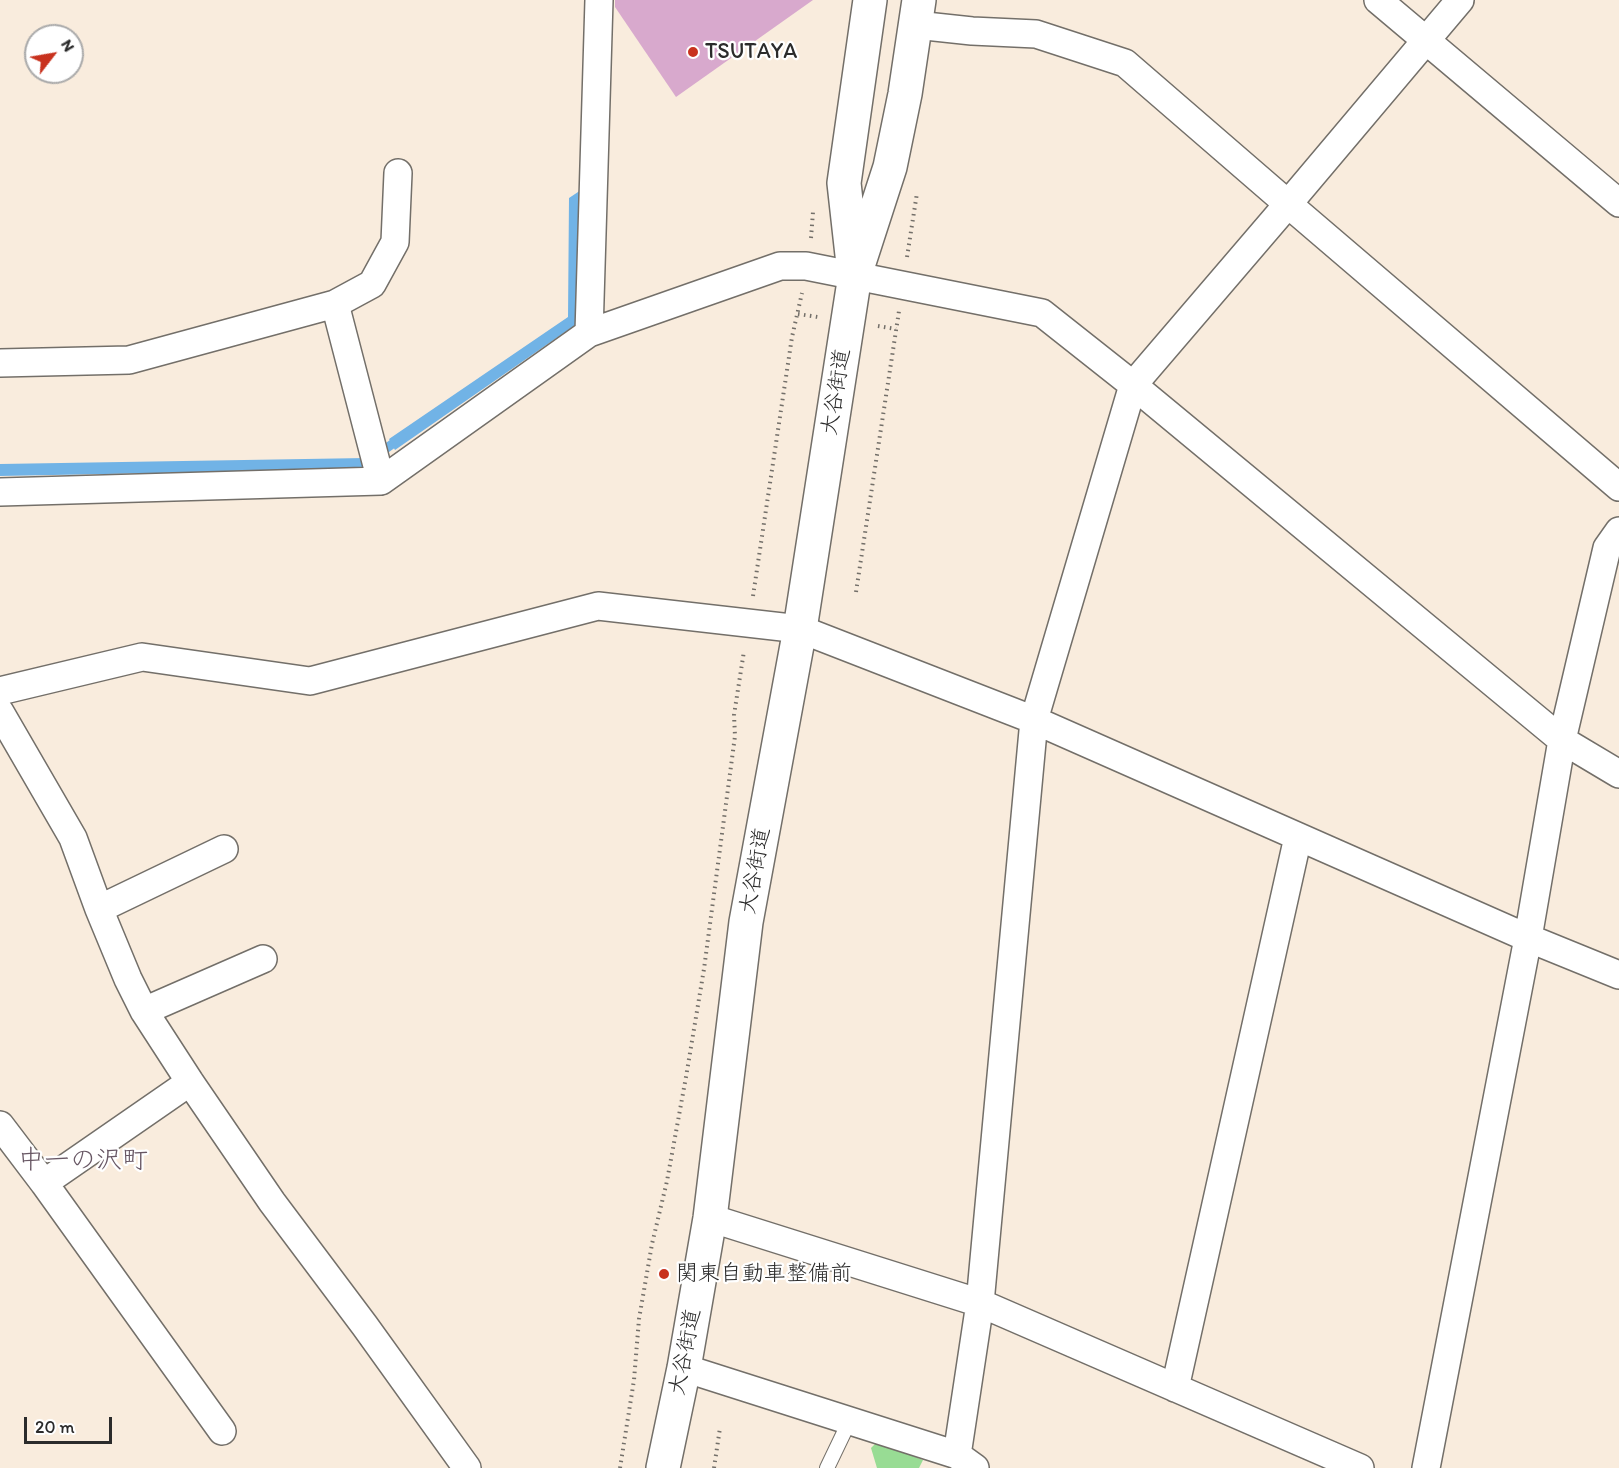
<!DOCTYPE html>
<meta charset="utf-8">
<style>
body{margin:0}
#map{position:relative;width:1619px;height:1468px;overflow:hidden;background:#f9ecdd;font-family:Itim,sans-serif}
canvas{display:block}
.north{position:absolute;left:24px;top:24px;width:60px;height:60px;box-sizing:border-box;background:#fff;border:2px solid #aaa;border-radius:50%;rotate:59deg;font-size:16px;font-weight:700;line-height:24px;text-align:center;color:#2b2b2b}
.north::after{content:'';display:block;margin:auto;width:21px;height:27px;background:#c8321e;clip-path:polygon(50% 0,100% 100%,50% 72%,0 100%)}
.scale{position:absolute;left:24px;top:1417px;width:88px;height:27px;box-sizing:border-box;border:3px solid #2b2b2b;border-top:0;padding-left:8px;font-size:18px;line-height:21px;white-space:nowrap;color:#2b2b2b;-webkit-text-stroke:4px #fff;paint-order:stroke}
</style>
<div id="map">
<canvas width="1619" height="1468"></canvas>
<div class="north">N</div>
<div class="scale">20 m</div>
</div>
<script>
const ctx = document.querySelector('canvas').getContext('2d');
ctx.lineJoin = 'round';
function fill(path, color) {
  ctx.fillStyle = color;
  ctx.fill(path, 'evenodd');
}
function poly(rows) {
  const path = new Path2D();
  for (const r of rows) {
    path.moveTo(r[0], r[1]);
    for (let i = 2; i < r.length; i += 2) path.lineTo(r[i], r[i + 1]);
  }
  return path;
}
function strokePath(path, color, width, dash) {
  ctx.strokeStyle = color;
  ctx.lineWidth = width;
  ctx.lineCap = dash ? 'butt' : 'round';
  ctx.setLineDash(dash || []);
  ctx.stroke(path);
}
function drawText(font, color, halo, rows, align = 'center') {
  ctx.font = font + ' Itim,"Klee One",sans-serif';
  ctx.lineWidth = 4.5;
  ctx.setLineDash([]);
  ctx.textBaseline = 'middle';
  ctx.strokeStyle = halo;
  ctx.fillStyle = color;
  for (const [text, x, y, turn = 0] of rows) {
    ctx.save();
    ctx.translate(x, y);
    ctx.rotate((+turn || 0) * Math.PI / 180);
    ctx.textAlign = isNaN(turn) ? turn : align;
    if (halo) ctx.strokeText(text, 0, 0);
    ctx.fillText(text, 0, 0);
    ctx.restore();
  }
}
fill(poly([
 [877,1442,923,1460,919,1468,877,1468,871,1448]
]), '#98dc94');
fill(poly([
 [584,188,578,323,395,450,389,439,568,317,569,198],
 [366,458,369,469,0,476,0,464]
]), '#71b3e6');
strokePath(poly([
 [377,455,402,437]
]), '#71b3e6', 9);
fill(poly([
 [615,0,813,0,676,97,615,7]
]), '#d8a9cd');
const lane = poly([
 [827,1468,850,1420]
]);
const street = poly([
 [1378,0,1619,203],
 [916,25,972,31,1036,34,1125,63,1288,204,1619,487],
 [589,333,599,0],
 [0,363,129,360,335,304],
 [381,481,335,304,372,284,395,242,398,173],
 [0,492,381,481,589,333,780,266,806,266,1042,313,1133,385,1562,740,1619,774],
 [0,691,142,657,310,681,598,606,800,629,1034,720,1528,938,1619,975],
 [0,712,73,838,99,909,128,979,144,1011,190,1082,272,1202,365,1326,467,1468],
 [99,909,224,849],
 [144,1011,263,959],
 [0,1125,44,1183,190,1082],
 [44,1183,222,1431],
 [710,1218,980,1303,1360,1468],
 [684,1368,957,1455,975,1468],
 [1175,1388,1298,837],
 [957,1455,980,1303,1034,720,1133,385,1288,204,1460,0],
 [1426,1468,1528,938,1562,740,1607,548,1619,531]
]);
const primary = poly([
 [853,264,844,183,870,0],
 [663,1468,684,1368,710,1218,746,922,800,629,855,275,890,167,905,94,919,0]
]);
strokePath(lane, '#736f69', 16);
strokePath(street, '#736f69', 30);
strokePath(primary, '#736f69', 36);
strokePath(poly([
 [811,238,813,212],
 [907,257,917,193],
 [798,314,818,317],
 [878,326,896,329],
 [856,592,899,311],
 [753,596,792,337,802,293],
 [620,1468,634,1380,639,1319,652,1244,667,1181,686,1077,704,969,735,736,734,715,744,651],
 [714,1468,720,1428]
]), '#736f69', 4, [1.5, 4.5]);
strokePath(lane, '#fff', 14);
strokePath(street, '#fff', 27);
strokePath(primary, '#fff', 33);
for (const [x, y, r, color] of [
 [693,52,6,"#c8321e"],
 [664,1274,6,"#c8321e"]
]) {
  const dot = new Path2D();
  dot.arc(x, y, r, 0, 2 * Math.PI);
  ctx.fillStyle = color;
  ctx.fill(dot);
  strokePath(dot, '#fff', 2);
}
drawText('22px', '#2b2b2b', '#fff', [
 ["TSUTAYA",705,52],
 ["関東自動車整備前",676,1274]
], 'left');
drawText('22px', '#2b2b2b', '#fff', [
 ["大谷街道",837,392,-81],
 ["大谷街道",756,871,-80],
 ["大谷街道",686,1352,-79]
]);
drawText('26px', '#685764', '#fff', [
 ["中一の沢町",83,1161]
]);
</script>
